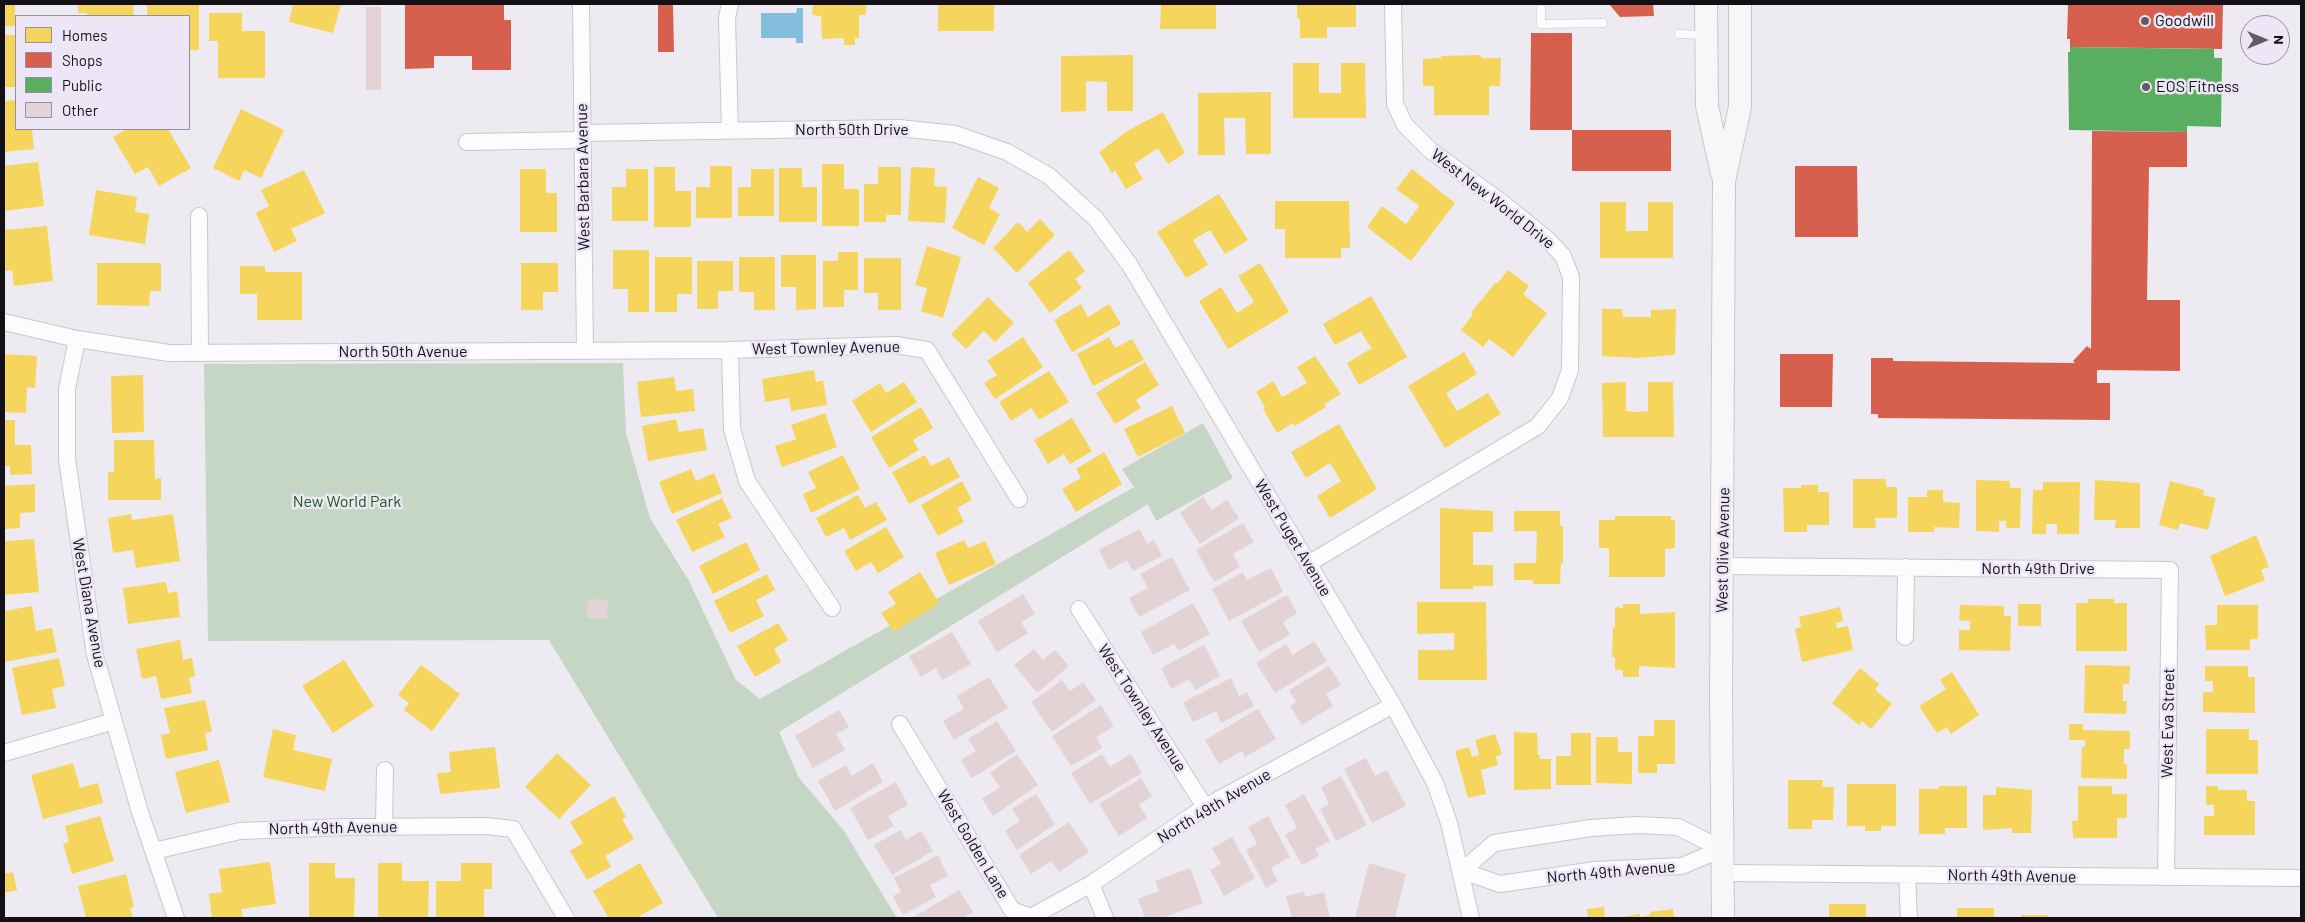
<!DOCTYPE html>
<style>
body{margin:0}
#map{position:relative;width:2305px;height:922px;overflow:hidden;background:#edeaf2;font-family:Barlow,sans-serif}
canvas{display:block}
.frame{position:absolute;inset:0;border:5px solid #131116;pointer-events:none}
.legend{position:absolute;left:15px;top:15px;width:175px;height:115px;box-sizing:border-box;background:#ece6f6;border:1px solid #95919c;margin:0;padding:6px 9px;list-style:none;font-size:15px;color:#131116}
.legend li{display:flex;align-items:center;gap:10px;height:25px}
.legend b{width:25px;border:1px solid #95919c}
.north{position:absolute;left:2240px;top:15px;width:50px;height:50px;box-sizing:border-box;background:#ece6f6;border:1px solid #95919c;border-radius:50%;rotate:90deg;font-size:14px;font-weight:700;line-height:20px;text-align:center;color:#131116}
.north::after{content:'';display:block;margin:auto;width:18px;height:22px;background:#5f5d63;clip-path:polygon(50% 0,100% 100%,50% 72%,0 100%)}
</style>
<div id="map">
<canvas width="2305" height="922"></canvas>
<div class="frame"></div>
<ul class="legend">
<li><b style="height:14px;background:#f6d55c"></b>Homes</li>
<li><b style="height:14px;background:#d6604d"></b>Shops</li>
<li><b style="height:14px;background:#5aae61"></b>Public</li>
<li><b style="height:14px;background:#e4d3d4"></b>Other</li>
</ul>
<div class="north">N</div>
</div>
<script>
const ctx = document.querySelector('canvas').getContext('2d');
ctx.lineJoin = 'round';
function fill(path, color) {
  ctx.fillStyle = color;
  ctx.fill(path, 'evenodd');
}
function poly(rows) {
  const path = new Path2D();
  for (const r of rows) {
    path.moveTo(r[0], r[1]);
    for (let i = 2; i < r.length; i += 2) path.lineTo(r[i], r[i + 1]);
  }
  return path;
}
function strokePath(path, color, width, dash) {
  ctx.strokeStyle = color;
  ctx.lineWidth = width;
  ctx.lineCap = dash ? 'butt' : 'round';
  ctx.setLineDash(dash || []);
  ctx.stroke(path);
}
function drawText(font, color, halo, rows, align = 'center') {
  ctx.font = font + ' Barlow,sans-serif';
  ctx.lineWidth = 5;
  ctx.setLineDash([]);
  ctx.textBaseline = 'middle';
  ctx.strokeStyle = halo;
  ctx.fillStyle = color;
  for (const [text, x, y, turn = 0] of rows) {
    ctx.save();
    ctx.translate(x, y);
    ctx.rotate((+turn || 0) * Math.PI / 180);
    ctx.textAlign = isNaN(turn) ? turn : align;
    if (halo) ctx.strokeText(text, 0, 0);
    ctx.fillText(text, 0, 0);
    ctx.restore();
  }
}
fill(poly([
 [623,363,626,433,650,518,689,581,736,680,760,699,1134,487,1122,469,1203,423,1233,478,1156,521,1148,504,779,732,799,778,844,831,897,918,718,918,549,640,208,641,204,364]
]), '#c5d7c4');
fill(poly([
 [797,8,803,8,803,43,796,43,796,38,761,38,761,13,796,13]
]), '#85bddc');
fill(poly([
 [4,4,15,4,15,26,4,26],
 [78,4,133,4,134,16,87,16,87,13,78,13],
 [147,4,199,5,199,50,189,50,189,16,147,16],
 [293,4,341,4,333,33,289,22],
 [813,4,866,4,866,15,859,15,859,38,855,38,855,45,844,45,844,38,822,39,821,16,812,15],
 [994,4,994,31,938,31,938,5],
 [1161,4,1216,4,1216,29,1160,29],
 [1297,4,1356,4,1356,27,1327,27,1327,38,1300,38,1300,19,1297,18],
 [209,13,242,13,242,31,265,31,265,78,218,78,218,41,209,41],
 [4,35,16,35,16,87,4,87],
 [1133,55,1133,111,1107,111,1107,82,1086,81,1086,111,1061,112,1061,56],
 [1481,55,1481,58,1501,58,1500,86,1489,86,1489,115,1434,115,1434,86,1423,86,1423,59,1441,58,1441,56],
 [1293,63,1319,63,1319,93,1341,93,1341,63,1365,63,1366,118,1293,118],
 [1271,92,1271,154,1246,154,1245,118,1224,118,1225,155,1198,155,1198,93],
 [16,100,16,129,32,129,34,149,4,152,4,101],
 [241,109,284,130,261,178,244,170,239,181,213,168],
 [1163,112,1185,153,1168,164,1158,148,1134,164,1143,179,1126,189,1115,171,1112,173,1099,152,1129,130],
 [127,129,168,129,191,168,159,186,148,167,135,174,113,137],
 [38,162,44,206,4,211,4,166],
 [822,164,844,164,844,189,859,189,859,226,822,226],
 [710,166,732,166,732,218,696,218,696,187,710,187],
 [654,167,675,167,675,191,691,191,691,227,654,227],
 [878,167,901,167,901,215,886,215,886,222,864,222,864,184,878,184],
 [911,167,935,168,934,186,947,187,945,223,908,221],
 [779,168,802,168,802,187,817,187,817,222,779,222],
 [520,169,546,169,546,193,557,193,557,232,520,232],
 [626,169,648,169,648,221,612,221,612,187,626,187],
 [751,169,774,169,774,216,738,216,738,187,751,187],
 [1412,169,1455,203,1411,261,1367,227,1382,206,1406,224,1412,216,1419,206,1396,189],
 [304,170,325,213,291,229,297,241,274,252,256,213,269,206,261,190],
 [978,177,999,188,989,208,1000,214,984,245,952,228],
 [96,190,137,197,135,212,149,214,145,244,89,235],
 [1219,194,1248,240,1225,254,1210,230,1193,240,1208,265,1186,278,1157,232],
 [1275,201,1349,201,1350,248,1341,248,1341,258,1285,258,1285,229,1275,229],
 [1600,202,1626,202,1626,231,1648,231,1648,202,1673,202,1673,258,1600,258],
 [1040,219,1055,235,1017,273,993,248,1018,222,1027,232],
 [47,226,53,281,14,286,12,270,4,271,4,230],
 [927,246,961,257,943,318,921,311,927,288,915,285],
 [613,250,649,250,649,312,628,312,628,289,613,289],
 [1069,250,1085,271,1075,279,1082,288,1050,313,1028,283],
 [838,252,858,252,858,290,844,290,844,307,823,307,823,261,838,261],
 [781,255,816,255,816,309,796,310,796,287,781,287],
 [655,257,692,257,692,294,677,294,677,312,655,312],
 [739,257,775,257,775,310,754,310,754,292,739,292],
 [864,258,901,258,901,310,878,310,878,293,864,293],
 [697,261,733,261,733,291,718,291,718,309,697,309],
 [97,263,161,263,161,291,150,291,149,306,97,305],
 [521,263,558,263,558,292,543,292,543,310,521,310],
 [1260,263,1289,312,1228,349,1199,301,1221,287,1237,313,1254,302,1238,276],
 [240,266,265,266,265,272,302,272,302,320,257,320,257,294,240,294],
 [1508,270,1529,286,1523,294,1547,313,1513,357,1489,339,1483,347,1461,330,1473,314,1471,313,1495,283,1497,284],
 [1371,296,1407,357,1359,385,1347,363,1372,348,1366,340,1361,331,1335,345,1323,324],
 [988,297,1014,323,995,342,984,331,966,349,951,334],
 [1081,304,1088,317,1109,304,1121,324,1072,352,1054,320],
 [1602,309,1622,309,1623,317,1651,317,1651,310,1676,309,1675,355,1637,358,1602,356],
 [1023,337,1043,367,995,399,984,383,997,375,987,361],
 [1109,337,1115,348,1132,339,1144,360,1093,386,1077,354],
 [1464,352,1477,374,1446,393,1457,411,1488,393,1501,414,1445,448,1408,386],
 [4,354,37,356,35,388,27,387,26,413,4,412],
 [1315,356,1341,394,1324,404,1326,407,1295,426,1293,423,1277,433,1263,409,1265,407,1256,392,1273,381,1282,397,1307,383,1297,367],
 [1145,362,1159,385,1136,400,1141,408,1115,424,1096,393],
 [814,370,816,382,823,380,827,405,791,411,789,398,765,402,762,379],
 [1049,371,1069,402,1039,420,1031,408,1011,421,999,402],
 [143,375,144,432,112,433,111,376],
 [674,377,676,391,693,389,695,411,641,417,637,382],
 [904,382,917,402,871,432,852,401,880,383,886,393],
 [1626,382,1626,411,1637,412,1648,411,1648,382,1673,382,1674,437,1603,437,1602,383],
 [1172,406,1185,433,1138,457,1124,429],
 [921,407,933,428,913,440,919,450,889,468,871,437],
 [825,413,837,447,782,467,775,446,796,439,791,425],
 [1072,418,1092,451,1070,464,1064,454,1048,464,1034,440],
 [676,419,679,432,703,428,707,450,648,461,642,426],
 [4,420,15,420,15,445,31,445,32,474,10,475,10,466,4,466],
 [1339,424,1377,489,1330,518,1317,496,1341,481,1330,463,1306,478,1291,452],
 [114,440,154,440,155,479,161,478,161,500,108,500,108,472,114,472],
 [1104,452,1122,484,1076,512,1062,489,1081,478,1076,469],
 [843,455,860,489,811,513,803,494,816,488,808,472],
 [925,455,931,466,949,457,960,477,909,504,892,472],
 [691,469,696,481,714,473,722,493,672,514,659,482],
 [1853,479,1886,479,1886,487,1897,487,1897,518,1875,518,1876,528,1853,528],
 [1976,480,2010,481,2010,488,2021,488,2020,528,2006,528,2006,521,1999,521,1999,532,1976,531],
 [2095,480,2140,483,2140,528,2115,528,2116,520,2094,520],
 [962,481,972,500,957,508,964,522,938,536,921,505],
 [2170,481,2204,490,2203,495,2216,498,2208,530,2180,523,2178,530,2159,525],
 [2043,482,2080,482,2079,534,2057,534,2057,524,2046,524,2046,534,2032,534,2033,490,2043,490],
 [35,484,35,512,20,513,20,528,4,529,4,486],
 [1801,485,1818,485,1818,492,1829,492,1829,525,1807,525,1807,532,1784,532,1783,488,1801,488],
 [1927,490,1943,490,1943,502,1960,503,1959,528,1934,527,1934,532,1908,532,1908,497,1927,497],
 [858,495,865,508,876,502,887,520,850,540,844,528,826,537,816,518],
 [722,498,732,518,718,524,725,537,692,552,676,520],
 [1440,508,1493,511,1493,532,1473,532,1473,565,1493,565,1493,586,1473,586,1473,589,1440,589],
 [1514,511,1560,511,1560,526,1563,526,1563,563,1561,563,1560,584,1533,584,1533,580,1514,580,1514,563,1536,563,1537,531,1514,531],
 [131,514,132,520,173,514,180,561,136,568,133,550,113,553,108,518],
 [1615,516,1671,516,1671,520,1675,520,1675,548,1665,549,1665,577,1609,577,1609,548,1599,548,1599,520,1615,520],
 [886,527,904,557,878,573,871,562,856,571,844,551],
 [2256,535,2269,567,2261,570,2265,580,2225,596,2210,556],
 [34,539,39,592,4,595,4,541],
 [964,540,968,548,985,541,996,564,949,585,935,553],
 [746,542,760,570,713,594,699,566],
 [920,572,939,603,894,632,881,613,896,604,888,592],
 [767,574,775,590,756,600,764,616,730,633,714,601],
 [166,582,168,593,177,591,180,617,128,624,123,588],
 [2088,599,2114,599,2114,603,2127,603,2127,651,2076,651,2076,603,2088,603],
 [1417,602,1486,602,1487,680,1418,680,1418,650,1454,650,1454,633,1417,634],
 [1623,604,1640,604,1640,614,1675,612,1675,668,1639,666,1639,677,1623,677,1623,670,1615,670,1615,657,1612,657,1613,627,1615,628,1615,607,1623,608],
 [2018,604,2041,604,2041,626,2018,626],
 [1960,605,2004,606,2004,616,2011,616,2010,651,1959,650,1959,630,1970,630,1970,621,1959,620],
 [2217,605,2258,605,2258,639,2250,639,2250,650,2206,650,2205,625,2217,625],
 [32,606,36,631,52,628,57,652,4,662,4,611],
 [1840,607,1843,621,1836,623,1837,628,1848,626,1853,650,1802,662,1795,629,1801,627,1799,617],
 [778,623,788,640,774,649,781,662,755,677,737,646],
 [180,640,183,660,192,658,195,676,189,678,192,693,161,699,156,676,142,679,136,649],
 [59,658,65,686,52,689,56,708,22,715,12,668],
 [344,660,374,706,333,733,302,686],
 [421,665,460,694,432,731,404,710,409,703,398,695],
 [2085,665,2130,666,2129,684,2123,684,2123,701,2127,701,2126,714,2084,713],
 [2205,666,2248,666,2248,677,2255,677,2255,713,2203,712,2203,692,2213,692,2213,681,2205,681],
 [1860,668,1879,684,1875,690,1892,704,1871,729,1862,721,1859,725,1832,703],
 [1952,672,1979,715,1951,734,1947,727,1937,733,1919,706,1946,689,1940,680],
 [205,700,212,732,205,733,208,750,166,759,161,735,170,733,164,708],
 [1654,720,1675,720,1675,764,1657,764,1657,773,1638,773,1638,736,1654,736],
 [2069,724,2083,724,2083,730,2130,731,2130,749,2124,749,2124,764,2127,764,2127,779,2081,778,2082,747,2085,747,2085,740,2069,740],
 [273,729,296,735,293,750,332,759,325,791,263,777],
 [2206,729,2249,729,2249,740,2258,740,2258,774,2206,774],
 [1514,732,1537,733,1538,755,1540,755,1540,759,1551,759,1551,789,1514,790],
 [1571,733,1591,733,1591,785,1556,785,1556,756,1571,756],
 [1495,734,1502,754,1496,756,1498,765,1481,770,1486,794,1468,798,1455,751,1469,747,1472,757,1479,755,1475,740],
 [1596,737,1618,737,1618,752,1632,752,1632,784,1596,783],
 [495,747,500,788,440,794,437,773,451,772,449,752],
 [557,753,591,785,559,819,525,787],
 [219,760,230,802,186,813,175,772],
 [73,763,80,788,98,783,103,803,43,819,31,775],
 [1788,780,1823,780,1822,787,1834,787,1833,820,1812,820,1812,829,1788,829],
 [1847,784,1896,784,1896,826,1881,826,1881,831,1865,831,1865,826,1847,826],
 [1939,786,1967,786,1967,828,1945,828,1945,834,1919,834,1919,789,1939,789],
 [2078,786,2112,786,2112,794,2127,794,2127,818,2117,818,2117,838,2073,838,2072,821,2078,821],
 [2206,786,2218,786,2218,790,2247,790,2247,801,2255,801,2255,835,2204,835,2204,816,2214,816,2214,805,2206,805],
 [1996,787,2032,790,2031,833,2012,833,2012,828,1983,830,1983,795,1996,795],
 [614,796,626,817,622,819,634,839,605,856,611,867,587,880,570,851,583,843,570,822],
 [100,816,114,861,72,874,63,844,69,842,65,826],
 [270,862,276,904,241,909,243,918,212,918,209,894,222,892,219,869],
 [309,863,335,863,335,878,355,878,354,918,309,918],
 [378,863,402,863,402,881,429,881,428,918,378,918],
 [461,863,492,863,492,889,484,889,484,918,436,918,436,881,461,881],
 [640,863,663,903,636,918,609,918,593,891],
 [13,872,17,890,4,893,4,874],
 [126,874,134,907,130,908,133,918,86,918,78,886],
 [1829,904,1866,904,1866,918,1829,918],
 [1604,907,1605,918,1588,918,1587,909],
 [1957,908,1994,908,1994,918,1957,918],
 [1673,909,1674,918,1614,918,1640,914,1640,917,1650,915,1650,912],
 [2021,915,2048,915,2048,918,2021,918]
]), '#f6d55c');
fill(poly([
 [405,4,504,4,504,20,511,20,511,70,472,70,472,56,434,56,434,68,405,69],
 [658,4,673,4,674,52,658,52],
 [1609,4,1653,4,1654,16,1620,17],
 [2068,4,2223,4,2222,49,2070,47,2070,39,2067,39],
 [1531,33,1572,33,1572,130,1530,130],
 [1572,130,1671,130,1671,171,1572,171],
 [2092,131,2187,132,2187,167,2149,167,2147,300,2180,300,2180,371,2097,370,2097,383,2110,383,2110,420,1878,418,1878,414,1871,414,1871,358,1893,358,1893,361,2075,363,2073,361,2087,346,2091,349],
 [1795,166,1857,166,1858,237,1795,237],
 [1780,354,1833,354,1832,407,1780,407]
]), '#d6604d');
fill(poly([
 [2070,47,2214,49,2214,58,2222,58,2221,127,2187,126,2187,132,2069,130,2068,52,2070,52]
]), '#5aae61');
fill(poly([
 [366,7,381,7,381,90,366,90],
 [1203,497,1212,510,1227,500,1239,518,1200,544,1180,513],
 [1243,523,1254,542,1233,554,1240,567,1214,582,1196,550],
 [1139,529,1147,544,1154,540,1162,556,1133,571,1127,560,1109,570,1099,550],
 [1172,557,1190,590,1139,617,1129,598,1148,588,1140,574],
 [1271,568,1283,592,1229,621,1212,589,1243,572,1247,580],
 [1023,594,1035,614,1021,622,1028,633,997,652,978,621],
 [1287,595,1297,613,1283,622,1290,635,1259,652,1241,621],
 [588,599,608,600,607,619,587,618],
 [1193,603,1210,634,1179,651,1174,644,1153,655,1141,632],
 [952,632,971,664,942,680,936,668,921,677,909,656],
 [1314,641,1327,661,1275,693,1256,663,1286,644,1293,655],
 [1204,645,1220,676,1195,690,1189,679,1171,689,1161,668],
 [1034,649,1043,660,1055,650,1069,666,1037,693,1014,665],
 [1329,666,1341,685,1326,694,1333,706,1302,725,1290,706,1296,702,1289,690],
 [989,677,1008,708,954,740,943,721,964,709,957,696],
 [1231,678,1239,696,1247,692,1254,706,1221,723,1216,711,1193,722,1183,702],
 [1062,680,1070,691,1083,682,1096,700,1052,732,1031,702],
 [1101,705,1114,726,1096,737,1102,748,1071,766,1052,736],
 [1258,709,1276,739,1245,757,1242,751,1219,764,1205,740],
 [839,710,849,727,836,734,845,750,813,768,795,736],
 [997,721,1016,751,972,778,961,760,976,751,968,739],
 [1017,754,1038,785,993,816,982,799,1000,787,990,773],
 [1102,754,1110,767,1131,754,1142,773,1090,804,1071,773],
 [1366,758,1375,776,1387,770,1406,806,1372,823,1344,769],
 [873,763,883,782,835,811,818,781,846,765,852,776],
 [1341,776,1367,825,1336,841,1320,809,1329,804,1321,787],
 [1141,778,1152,796,1139,805,1147,818,1119,836,1099,804],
 [896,782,908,805,888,816,894,826,868,840,850,808],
 [1036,794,1055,824,1017,850,1005,831,1020,821,1012,809],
 [1304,794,1330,841,1315,849,1319,856,1302,865,1285,835,1297,828,1285,805],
 [1268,816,1290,857,1271,868,1278,881,1266,888,1246,850,1257,844,1248,827],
 [1069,822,1089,852,1059,872,1051,861,1031,874,1019,855],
 [900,830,906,840,921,831,933,851,892,875,874,845],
 [1232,837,1255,878,1224,896,1210,870,1221,864,1212,848],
 [938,855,948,876,930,885,936,897,903,915,893,896,901,892,894,878],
 [1369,863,1406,874,1395,918,1355,918],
 [1190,868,1203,903,1162,918,1145,918,1138,899,1159,891,1155,881],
 [959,890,973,912,963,918,912,918],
 [1304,892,1305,897,1324,892,1330,918,1292,918,1286,896]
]), '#e4d3d4');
const service = poly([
 [1541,9,1541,24,1603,23],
 [1679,34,1704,35]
]);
const minor = poly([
 [581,4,585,351],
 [730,131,727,18,730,4],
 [582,133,899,128,955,134,1007,152,1049,176,1096,219,1129,264,1393,705,1435,783,1449,823,1471,918],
 [467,142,582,140],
 [199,216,200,353],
 [4,322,77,339,169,353,730,350,896,345,927,350,1019,499],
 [77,339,67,389,67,459,95,655,139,809,176,918],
 [730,350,732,429,747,481,832,608],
 [1308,564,1538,426,1560,398,1570,370,1571,277,1563,256,1548,240,1505,205,1430,150,1405,125,1395,104,1393,4],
 [1722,566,2170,570,2166,877],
 [1079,609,1205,807],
 [1905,637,1906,567],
 [900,724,1012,910,1031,917,1091,884,1205,807,1393,705],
 [4,753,114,721],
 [384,827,385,770],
 [154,851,240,831,345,827,486,826,513,829,566,918],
 [1462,871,1494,843,1591,828,1637,825,1678,827,1722,849],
 [1462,871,1500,884,1595,870,1682,866,1722,849],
 [1723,873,2301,878],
 [1907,875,1909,918],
 [1091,884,1105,918]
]);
const secondary = poly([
 [1706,4,1707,106,1722,174],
 [1723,918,1721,695,1724,181,1740,107,1740,4]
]);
strokePath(service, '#cac6cd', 9);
strokePath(minor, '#cac6cd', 18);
strokePath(secondary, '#cac6cd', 24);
strokePath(service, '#fcfcfd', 8);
strokePath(minor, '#fcfcfd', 16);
strokePath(secondary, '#f8f6f7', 22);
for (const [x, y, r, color] of [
 [2145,21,5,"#5f5d63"],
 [2146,87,5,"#5f5d63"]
]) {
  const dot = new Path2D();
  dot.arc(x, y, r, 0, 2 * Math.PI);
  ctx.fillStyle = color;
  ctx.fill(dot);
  strokePath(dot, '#ece6f6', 2);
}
drawText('16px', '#131116', '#ece6f6', [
 ["Goodwill",2155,21],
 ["EOS Fitness",2156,87]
], 'left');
drawText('16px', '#131116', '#ece6f6', [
 ["North 50th Drive",852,130],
 ["West Barbara Avenue",583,177,-91],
 ["West New World Drive",1493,199,38],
 ["West Townley Avenue",826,348,-1],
 ["North 50th Avenue",403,352],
 ["West Puget Avenue",1293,538,59],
 ["West Olive Avenue",1723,550,-89],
 ["North 49th Drive",2038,569],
 ["West Diana Avenue",89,603,80],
 ["West Townley Avenue",1142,708,57],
 ["West Eva Street",2168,723,-89],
 ["North 49th Avenue",1214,806,-31],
 ["North 49th Avenue",333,828,-1],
 ["West Golden Lane",973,844,59],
 ["North 49th Avenue",1611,872,-5],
 ["North 49th Avenue",2012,876,1]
]);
drawText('16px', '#196012', '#ece6f6', [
 ["New World Park",347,502]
]);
</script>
